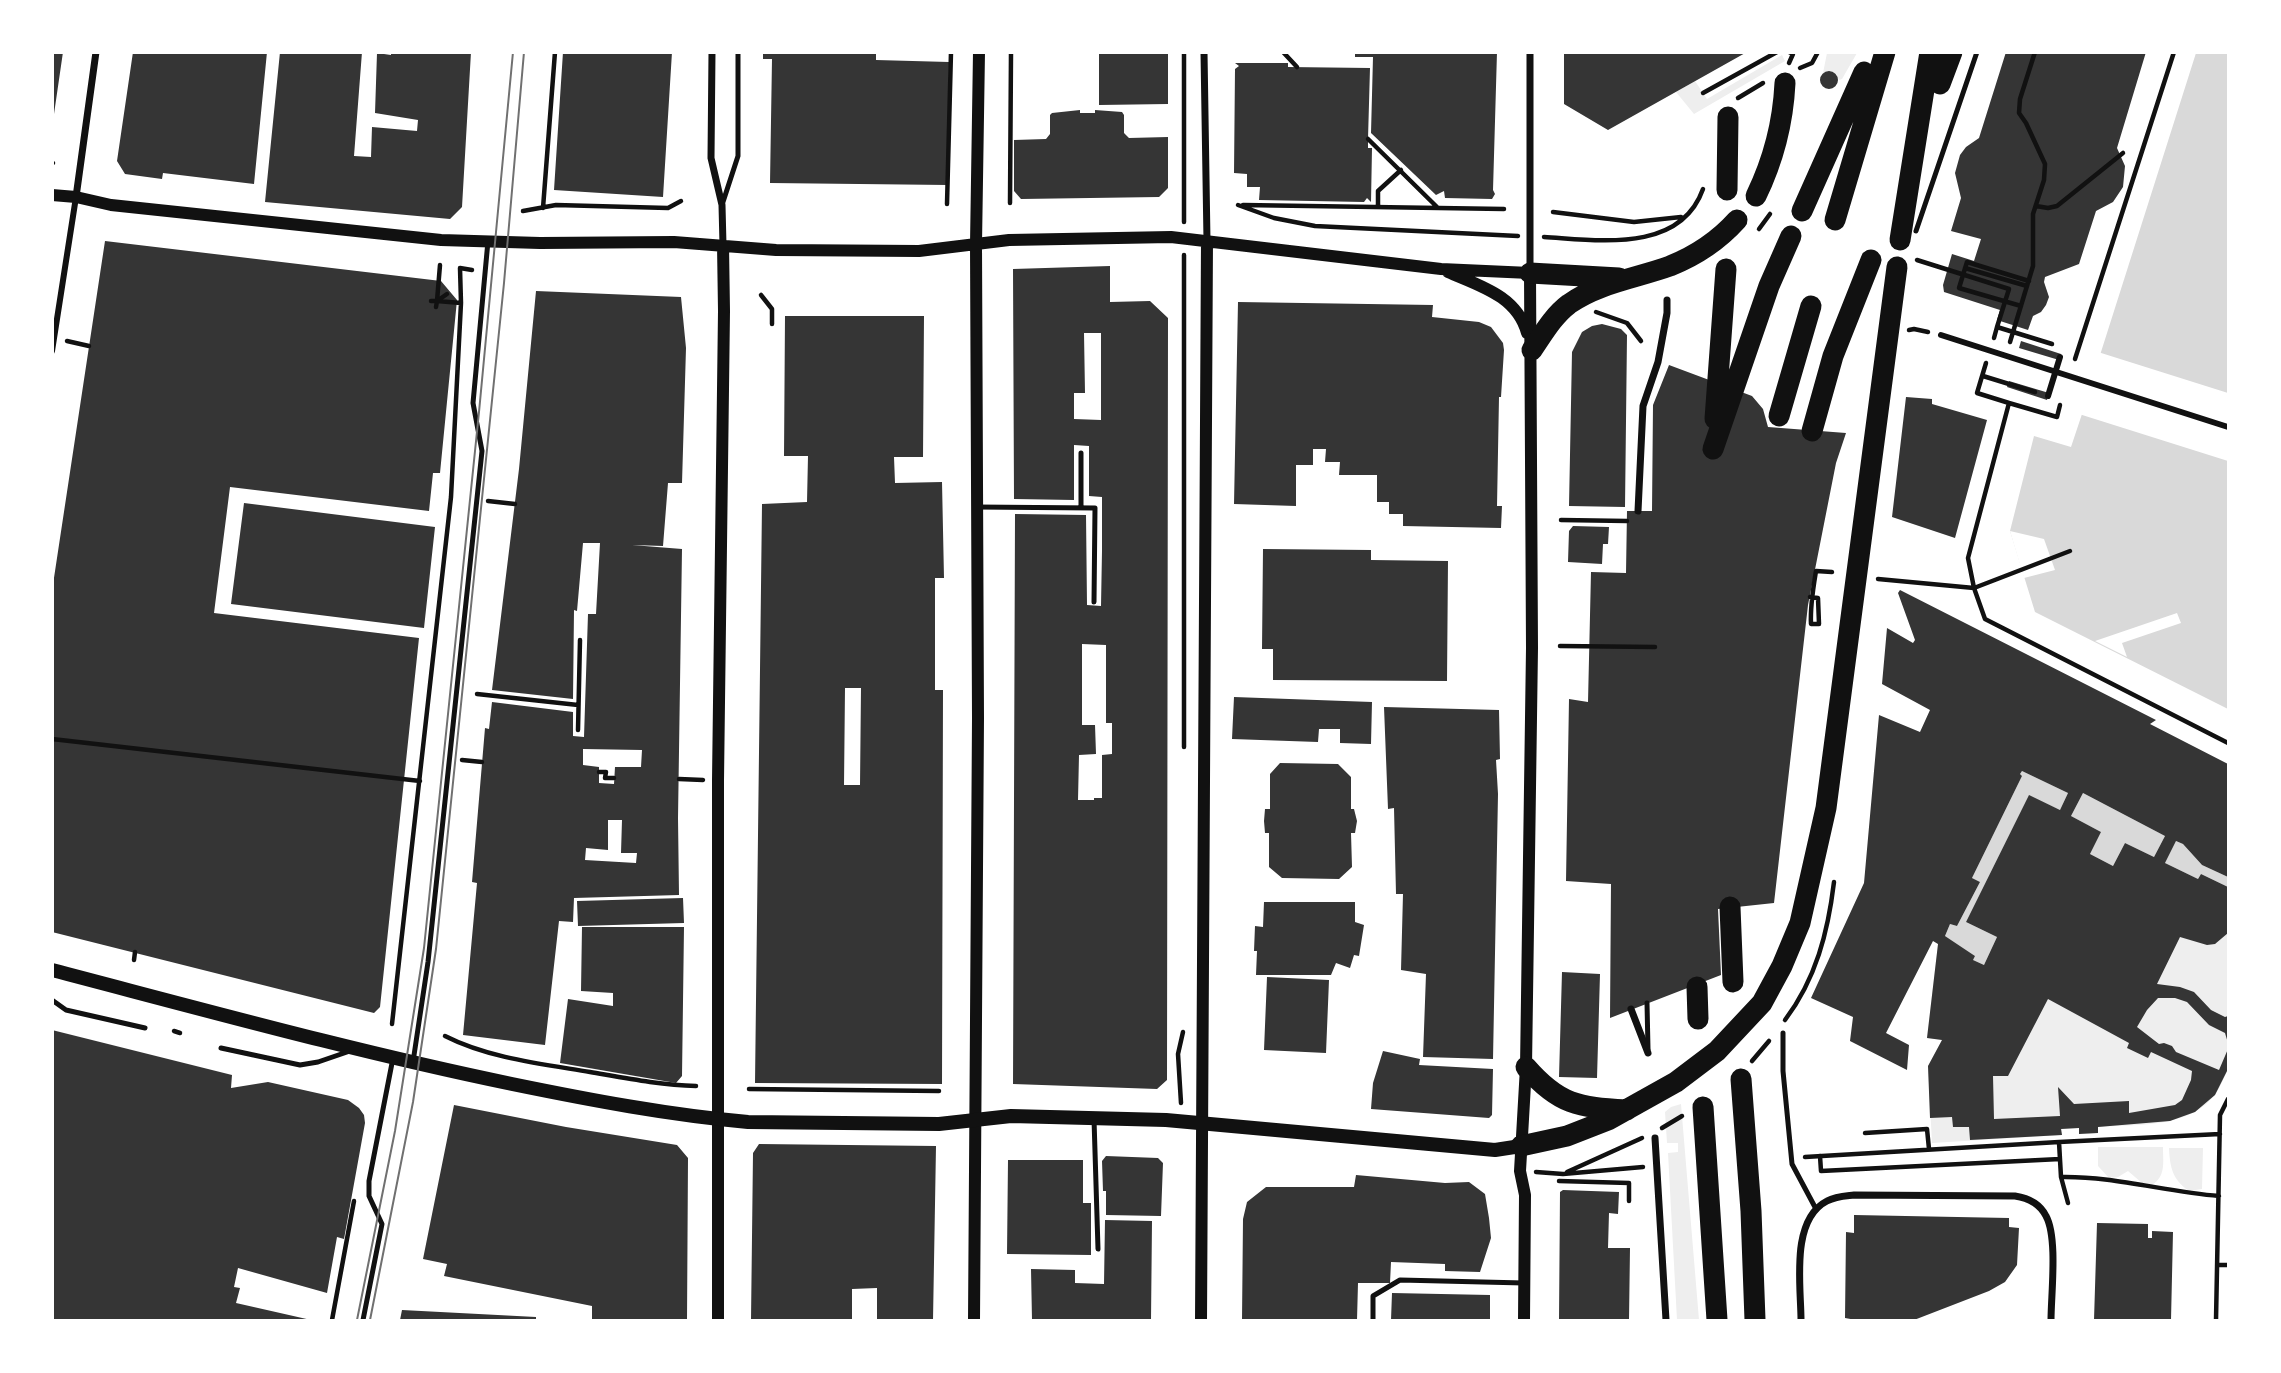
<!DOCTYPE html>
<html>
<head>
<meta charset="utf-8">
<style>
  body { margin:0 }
  #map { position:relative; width:2281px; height:1373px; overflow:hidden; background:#fff; font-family:"PT Serif",serif }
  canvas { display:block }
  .frame { position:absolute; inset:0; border:54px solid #fff; pointer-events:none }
</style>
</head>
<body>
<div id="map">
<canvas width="2281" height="1373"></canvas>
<div class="frame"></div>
</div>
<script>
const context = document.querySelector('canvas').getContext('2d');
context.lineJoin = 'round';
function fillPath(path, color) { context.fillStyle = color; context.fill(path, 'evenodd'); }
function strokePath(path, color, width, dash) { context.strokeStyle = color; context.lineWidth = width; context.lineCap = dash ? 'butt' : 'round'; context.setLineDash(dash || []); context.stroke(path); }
fillPath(new Path2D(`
  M1827,53h30l-15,26 -3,1 -3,-6 -5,-3 -8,2z
  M1782,55l3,6 -91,53 -18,-22 19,-11 12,18z
  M2201,874l27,13v182c-4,8 -7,17 -12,24 -25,36 -80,31 -118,34v6l-19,1v-6l-17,1v6l-130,8 -4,-77 14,-26 -15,-2 11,-94 37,12 -1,4 149,72z
  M1681,1104l18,216h-22l-9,-167 10,-1v-9h-11l-2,-31 6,-5z
  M2098,1147h65c0,16 3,29 -11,38l-10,-2 -14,-12 -10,6 -9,1 -11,-12z
  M2169,1148h34l-1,41 -13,2c-17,-12 -19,-24 -20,-43z`), '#eee');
fillPath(new Path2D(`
  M2196,53h32v656l-193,-97 -25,-81 24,-95 37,11 17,-51 14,4 7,-21 -15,-5z
  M2022,771l46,22 -8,17 -31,-14 -63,126 31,15 -13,28 -11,-5 2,-4 -30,-20 5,-12 7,2 23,-44 -8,-4 50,-102 -2,-2z
  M2083,793l82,43 -11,21 -29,-14 -12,23 -23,-12 11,-22 -30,-16z
  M2176,841l7,3 19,21 26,12v10l-27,-13 -3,5 -33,-16z`), '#d9d9d9');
fillPath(new Path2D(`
  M2098,352l130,41v68l-149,-47 6,-21 15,3 5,-15 -14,-6z
  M2010,531l34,8 11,31 -31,8z
  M2177,613l4,10 -59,20 5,14 -32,-16z`), '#fff');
fillPath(new Path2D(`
  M52,52h11l-9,62h-2z
  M133,52h134l-13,132 -91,-11 -1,6 -37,-5 -8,-13z
  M280,52h82l-8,104 17,1 1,-30 45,4 1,-11 -43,-7 2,-60 14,2v-3h80l-9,155 -12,12 -185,-17z
  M563,52h109l-9,145 -109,-7z
  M763,52h113v8l73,2 -1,123 -178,-2 2,-124h-9z
  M1099,52h69v52l-69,1z
  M1355,52h142l-4,138 2,4 -3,5 -47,-1 -1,-7 -8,4 -65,-62 2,-76h-18z
  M1564,52h183l-139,78 -44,-26z
  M2006,52h140l-29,96 8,18 -2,21 -10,15 -17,9 -17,53 -34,13 -1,5 5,15 -3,8 -5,7 -8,4 -5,14 -31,-10 3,-10 -56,-18 -1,-7 9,-31 22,7 7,-22 -30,-8 10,-33 -6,-25 5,-18 6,-8 13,-9z
  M1235,63h53v4l82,1 -2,71v9h4l-1,54 -4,-4 -3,4 -105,-2 1,-13h-13v-13l-13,-1 1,-104 4,-3z
  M1820 80a9 9 0 1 1 18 0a9 9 0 1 1-18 0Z
  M1080,110v3h15v-3l27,2 2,3v18l5,5 39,-1v51l-9,9 -138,2 -7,-8v-51l32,-1 4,-5v-19l2,-2z
  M105,241l336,40 16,19 -17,173h-7l-4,38 -199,-24 -16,126 205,25 -39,369 -6,6 -322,-81v-341z
  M1110,266v36l40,-1 18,17 -1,762 -10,9 -144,-5 2,-570 71,1 1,90 14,1 1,-55v-54l-13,-1v-50l-15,-1v55l-60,-1 -1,-230zM1084,333h17v87l-27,-1v-26h11zM1082,644l24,1v78h6v31l-10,1v43h-8v2h-16l1,-45 17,-1 -1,-29h-13z
  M536,291l145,6 5,51 -4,135h-14l-5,63 -31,-1 50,4 -4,269 1,77 -105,3 -1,24 -14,-1 -14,124 -82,-10 14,-152 -5,-1 13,-154 4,1 3,-27 81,10v24l11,1 4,-123h8l4,-71h-17l-6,68 -3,-1 -1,89 -81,-9 27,-221zM583,749l59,1 -1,17h-26l-1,17 -15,-1v-16l-16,-2zM608,820h14l-1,33h16l-1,10 -51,-3 1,-12 22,2z
  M1238,302l195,3 -1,12 47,5 12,5 12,16 1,7 -3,47h-2l-2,109h5l-1,22 -98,-2v-12h-14v-12h-12v-27h-38l1,-13h-15l1,-13h-13v16h-17v41l-62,-2z
  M785,316h139l-1,141h-29l1,26 47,-1 2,96h-9v112h8l-1,394 -187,-1 7,-579 45,-2 1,-46h-24zM845,688h16l-1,97h-16z
  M1602,324l19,5 6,6 -2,172 -56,-1 3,-154 10,-20 10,-6z
  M2021,341l40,13 -2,6 -40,-12z
  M1669,365l83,31 11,13 5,18 78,6 -10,30 -28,142 -34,298 -56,6 3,66 -111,43 1,-134 -45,-3 3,-182 19,3 3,-130 35,1 1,-62h25l1,-106z
  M2009,381l40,12 -2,7 -40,-13z
  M1906,397l26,2v5l55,16 -32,118 -63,-21z
  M244,503l191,24 -11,101 -193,-24z
  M1573,526l36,1 -1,17h-5l-1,20 -34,-2 1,-31z
  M1263,549l108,1v10l77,1 -1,120 -174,-1v-31h-11z
  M1900,590l256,130 -6,4 78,40v113l-26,-12 -19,-21 -7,-3 -11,22 33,16 3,-5 27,13v46l-13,11 -8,1 -27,-8 -23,47 23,3 14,5 17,18 14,7 3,-1v27l-3,-10 -16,-8 -22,-23 -12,-4h-17l-11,12 -10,17 22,17 5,-1 8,3 4,6 43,18 9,-21v20l-13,26 -20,17 -25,9 -72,6v6l-19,1v-6l-18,1 1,6 -92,5 -1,-13h-16l-1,-10 -22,1 -2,-52 14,-26 -15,-2 11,-94 -5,-3 -47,92 23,12 -2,25 -57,-29 3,-24 -42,-19 53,-115 15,-168 41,17 10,-22 -48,-26 5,-56 26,15 2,-3 -17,-47zM2022,771l46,22 -8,17 -31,-15 -63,127 31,15 -13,28 -11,-5 2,-4 -30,-20 5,-12 7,2 23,-44 -8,-4 50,-102 -2,-2zM2083,793l82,43 -11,21 -29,-14 -12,23 -23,-12 11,-22 -30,-16zM2048,999l81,44 -2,5 21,10 3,-6 41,19 -1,9 -9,20 -7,5 -46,8v-12l-55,3 -16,-17 2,29 -66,3 -1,-43h15z
  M1234,697l138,5 -1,42 -31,-1v-14h-21l-1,13 -86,-3z
  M1384,707l115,3 1,49 -4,1 2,34 -5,265 -70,-2 3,-83 -25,-4 2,-76h-7l-2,-86 -6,1z
  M1280,763l58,1 13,13v32h3l3,12 -2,12h-4l1,34 -13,12 -57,-1 -13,-11v-34h-4l-1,-12 1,-12h5v-35z
  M683,898l1,25 -106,3 -1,-25z
  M1264,902h91v20l9,3 -5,31 -5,-1 -4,13 -14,-5 -5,12h-75l1,-24h-3l1,-25 8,1z
  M582,927h102l-2,149 -6,7 -116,-20 8,-64 45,7v-13l-32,-2z
  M1562,972l38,2 -3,104 -38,-1z
  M1267,977l62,3 -3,73 -62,-3z
  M52,1030l180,45 -1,13 37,-6 80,18 11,8 5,7 1,8 -21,116 -7,-2 -10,56 -89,-25 -4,19 6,1 -4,15 75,17h-259z
  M1383,1051l37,8 -1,6 74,4 -1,46 -3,3 -118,-9 2,-26z
  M454,1105l112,22 111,18 11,13 -1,162h-95v-14l-148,-30 3,-12 -24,-5z
  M759,1144l177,2 -3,174h-56v-32l-25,1v31h-101l2,-167z
  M1106,1156l52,2 5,5 -2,53 -55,-1v-24h-3l-1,-30z
  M1008,1160h75v43h8v52l-84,-1z
  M1356,1175l89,8 24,-1 16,12 4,24 2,20 -11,34 -35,-1v-7l-54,-2 -1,21h-32l-1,37h-115l1,-101 4,-17 19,-15h88z
  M1563,1190l56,2 -1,22 -9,-1 -1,35h22l-1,72h-70l1,-128z
  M1854,1215l155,3v9l10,1 -2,37 -12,17 -16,9 -75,29h-58l-11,-2 1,-86 8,1z
  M1105,1220l47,1 -1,99h-119l-1,-51 44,1v13l29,1z
  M2097,1223l51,1v14h4v-7l21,1 -2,88h-77z
  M1392,1293l98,2v25h-99z
  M402,1310l134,7v3h-136z`), '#353535');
strokePath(new Path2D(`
  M1283,52l14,15
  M1789,52l4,2 -4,9
  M1800,68l12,-5 6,-11
  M1703,93l74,-41
  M1738,98l25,-15
  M1368,139l69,68
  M52,164l1,-1
  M1010,203l1,-151
  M947,204l4,-152
  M1238,205l36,13 41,8 203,10
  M1243,205l261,4
  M2036,206l12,2 9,-2 66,-53
  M1378,207v-16l23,-21
  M543,208l12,-156
  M523,211l33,-6 112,3 13,-7
  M1553,212l81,10 47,-5
  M1184,222v-170
  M1759,229l11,-15
  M1544,237c53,3 136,17 159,-48
  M1917,260l92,29 -12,38
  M440,265l-3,36 24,2
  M1965,268l62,18
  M761,295l11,14v15
  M431,301h6l-1,6
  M437,301l10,-7
  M2021,306l-62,-18 8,-26 62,19
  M1596,312l31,11 14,18
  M1909,330l5,-1 14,3
  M1994,338l3,-11 55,17
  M67,341l22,5
  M2010,342l23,-76v-52l11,-34 1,-16 -19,-41 -7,-10 1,-14 15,-47
  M2075,359l99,-307
  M1986,363l-9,30 32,10
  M1983,376l52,16
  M2060,405l-3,12 -48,-14 -41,155 6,30 11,31 243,124
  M488,501l27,3
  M1561,520l66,1
  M1878,579l96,9 96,-37
  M1810,597l8,1 1,26h-8c-1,-18 2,-35 5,-53l16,1
  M1560,646l95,1
  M477,694l101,11
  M578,730l2,-90
  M52,739l368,42
  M1184,747v-492
  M462,760l20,2
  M599,772h7l-1,6h9
  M679,779l24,1
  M134,960l1,-8
  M1785,1020c31,-41 43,-88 49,-138
  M392,1024l59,-527 10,-194 -1,-35 12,2
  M174,1031l6,2
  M445,1036c43,22 97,28 145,36 35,6 70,13 106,14
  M1752,1061l17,-20
  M749,1089l190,2
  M1181,1103l-3,-49 5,-22
  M1662,1128l20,-12
  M1865,1133l62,-4 2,20
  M1820,1156l1,15 239,-12
  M1805,1157l254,-15
  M1536,1172l27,2 80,-7
  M1567,1172l75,-34
  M2061,1177c53,-1 105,15 158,19
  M1559,1181l70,2v18
  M2068,1203l-7,-26 -2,-35 161,-8
  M2217,1265h11
  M332,1320l22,-119
  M2216,1320l4,-205 8,-16`), '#111', 4.5);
strokePath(new Path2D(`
  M722,205l16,-49v-104
  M1916,231l61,-179
  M976,507l119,1 -1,94
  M1081,508v-55
  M52,1000l14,10 79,18
  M1647,1003l1,46
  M1783,1033v38l9,93 24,45
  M221,1048l79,17 18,-3 32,-11
  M413,1062l15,-100 54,-511 -9,-48 15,-162
  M1094,1119l4,130
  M363,1320l19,-96 -13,-28v-15l24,-123
  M1373,1320v-24l27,-16 124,3`), '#111', 5);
strokePath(new Path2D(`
  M1941,335l287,92
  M52,351l24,-154
  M2048,396l12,-39`), '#111', 6);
strokePath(new Path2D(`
  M712,52l-1,106 11,47 1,40
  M1204,52l3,189
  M76,197l20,-145
  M1530,272v-220
  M1638,511l5,-105 15,-44 9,-49v-13
  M1631,1009l17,44
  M1655,1138l11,182
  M1801,1320c0,-34 -11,-100 26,-119 9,-5 18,-5 27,-6l161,1c13,2 25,8 31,20 12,22 5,79 5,104`), '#111', 7);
strokePath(new Path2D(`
  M52,195l24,2 35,8 330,35 99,3 134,-1 102,8 143,1 90,-11 162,-3 270,32 89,4 2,375 -6,419 -6,104 5,24 -1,125
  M1448,272c32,14 69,24 79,61
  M718,1320v-540l6,-469 -1,-66
  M974,1320l4,-602 -2,-474 3,-192
  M1201,1320l6,-1079`), '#111', 12);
strokePath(new Path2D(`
  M52,970c153,40 305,82 460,114 78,16 157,31 236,38l191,2 72,-8 155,4 329,30 26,-4`), '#111', 14);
strokePath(new Path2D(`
  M1940,84l12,-32
  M1727,190l1,-73
  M1756,196c18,-37 27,-72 29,-113
  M1802,211l62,-139
  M1835,220l50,-168
  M1900,240l30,-188
  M1530,273l89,5
  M1532,350c11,-16 21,-34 37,-46 30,-21 68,-26 101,-38 25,-10 49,-26 67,-46
  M1779,416l32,-110
  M1715,419l11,-150
  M1812,431l21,-75 38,-96
  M1713,449l56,-163 22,-50
  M1730,907l3,75
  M1697,987l1,32
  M1526,1067c33,38 52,40 101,43
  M1741,1079l10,132 4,109
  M1703,1107l14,213
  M1521,1146l46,-10 41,-16 68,-38 41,-31 45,-48 20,-37 18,-43 26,-115 71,-541`), '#111', 21);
strokePath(new Path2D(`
  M357,1320l38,-189 29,-183 55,-536 34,-360
  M370,1320l43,-218 23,-153 68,-666 20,-231`), '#707070', 2);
</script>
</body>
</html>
